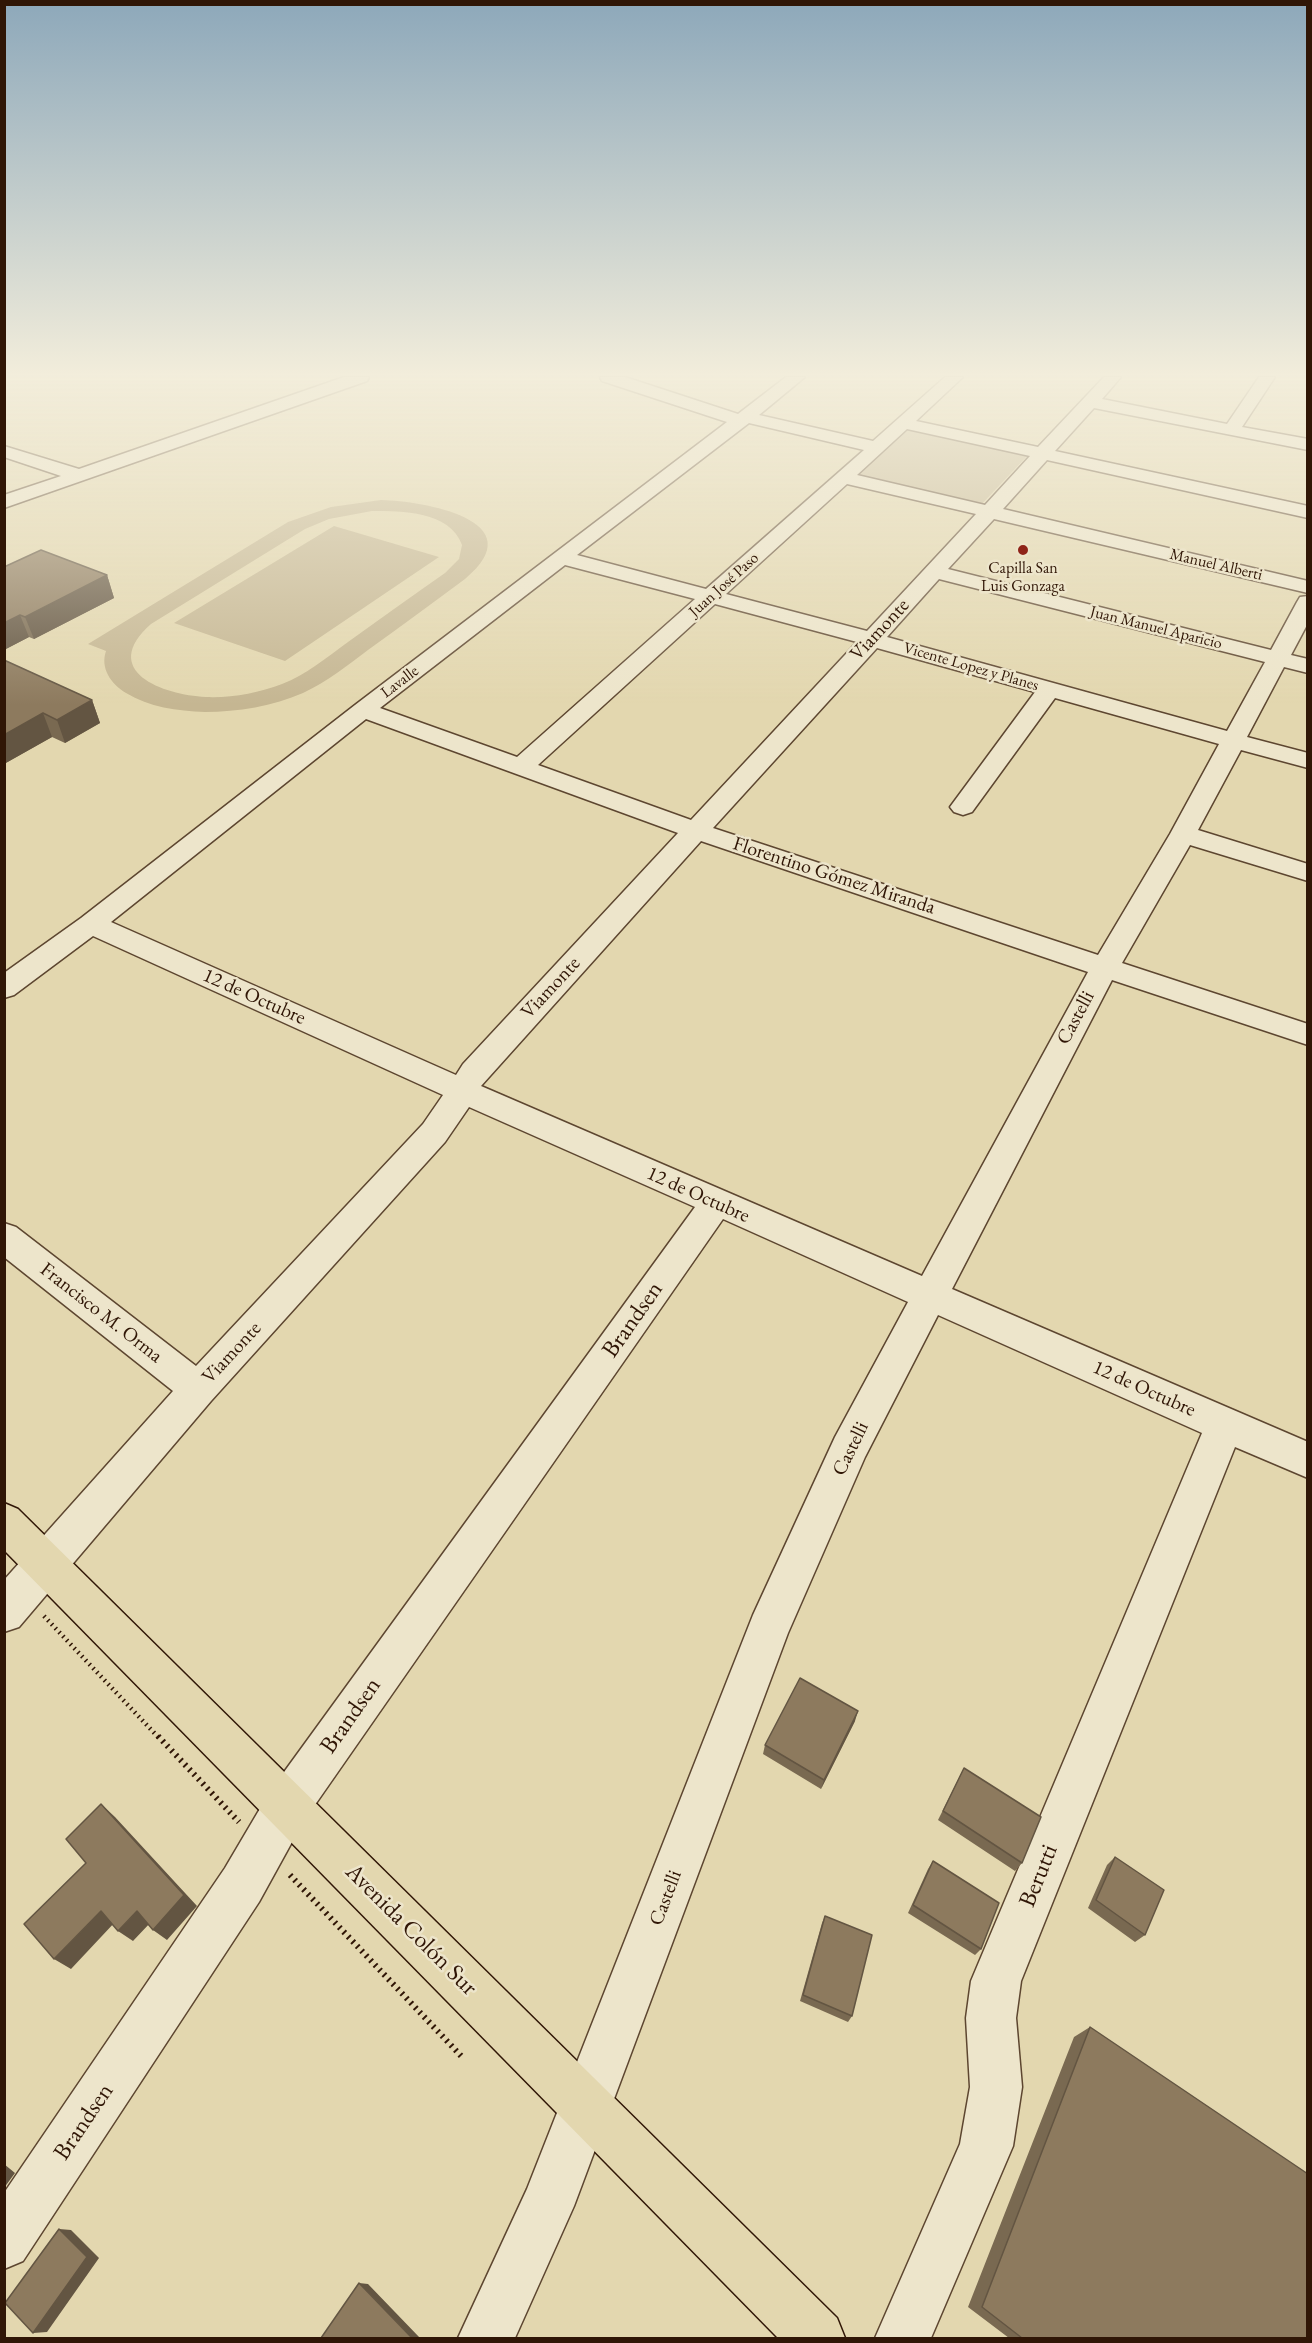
<!DOCTYPE html>
<html>
<head>
<meta charset="utf-8">
<style>
  body { margin:0 }
  #map { position:relative; width:1312px; height:2343px; overflow:hidden; background:#e3d7af; font-family:"EB Garamond",serif }
  canvas { display:block }
  .frame { position:absolute; inset:0; border:6px solid #301606; pointer-events:none }
</style>
</head>
<body>
<div id="map">
<canvas width="1312" height="2343"></canvas>
<div class="frame"></div>
</div>
<script>
const context = document.querySelector('canvas').getContext('2d');
context.lineJoin = 'round';
function fillPath(path, color) { context.fillStyle = color; context.fill(path, 'evenodd'); }
function strokePath(path, color, width, dash) { context.strokeStyle = color; context.lineWidth = width; context.lineCap = dash ? 'butt' : 'round'; context.setLineDash(dash || []); context.stroke(path); }
function write(font, color, halo, rows, align = 'center') {
  context.font = font + ' "EB Garamond",serif'; context.lineWidth = 5; context.setLineDash([]); context.textBaseline = 'middle'; context.strokeStyle = halo; context.fillStyle = color; for (const [text, x, y, turn = 0] of rows) {
    context.save(); context.translate(x, y); context.rotate((+turn || 0) * Math.PI / 180); context.textAlign = isNaN(turn) ? turn : align; if (halo) context.strokeText(text, 0, 0); context.fillText(text, 0, 0); context.restore();
  }
}
fillPath(new Path2D(`
  M907,428l121,27 -48,51 -126,-30z
  M381,500c42,1 155,20 84,79 -32,24 -64,47 -97,71 -20,15 -41,32 -65,43 -30,13 -65,19 -98,19 -28,-1 -56,-5 -79,-19 -15,-9 -26,-25 -20,-42l-18,-7 200,-122 43,-15zM372,511c29,0 78,0 90,34l-3,14 -14,14c-33,23 -65,46 -97,69 -21,15 -42,33 -66,42 -24,9 -50,14 -76,13 -43,-2 -108,-26 -55,-73l154,-95 24,-10z
  M334,526l105,31 -154,104 -111,-38z`), '#c5b692');
const minor = new Path2D(`
  M344,377h25l-2,4 -363,127v-13l57,-19 -57,-19v-11l75,23z
  M600,377h25l113,37 48,-37h19l-46,38 114,26 72,-64h18l-47,44 122,26 66,-70h17l-19,22 125,25 32,-47h16l-33,50 66,12v11l-214,-42 -39,43 253,55v12l-261,-58 -44,49 305,72v12l-314,-74 -46,50 323,81 26,-48 3,-5 8,-1v27l-17,32 17,4v14l-24,-6 -37,70 61,16v15l-67,-18 -43,80 110,34v17l-118,-36 -68,118 186,61v21l-196,-65 -160,309 356,153v36l-73,-31 -214,534 -5,37 6,69 -9,59 -82,192h-56l85,-194 10,-57 -4,-69 5,-37 231,-548 -264,-118 -73,142 -77,176 -214,573 -59,132h-57l69,-149 226,-574 82,-178 73,-135 -185,-83 -420,603 -44,80 -236,359 -19,8v-76l221,-325 46,-78 424,-583 -226,-100 -24,35 -234,259 -192,226 -15,5v-52l169,-189 -169,-134v-34l12,4 180,139 227,-242 20,-29 -350,-159 -79,59 -10,3v-25l77,-55 274,-213 372,-283 -125,-41zM749,423l115,27 -158,139 -129,-34zM907,429l123,27 -45,49 -128,-30zM847,484l129,30 -109,117 -141,-37zM565,565l130,34 -178,158 -137,-49zM939,579l326,83 -38,69 -340,-94zM715,604l142,38 -166,178 -153,-55zM877,648l158,44 -85,115 4,5 9,3 9,-3 83,-114 164,46 -49,90 -72,121 -385,-127zM366,719l312,114 -215,231 -7,11 -345,-153zM701,841l387,131 -166,304 -441,-190z`);
const major = new Path2D(`
  M4,1503l14,6 819,809 8,20h-67l-774,-788z`);
strokePath(minor, '#5d4630', 3);
strokePath(major, '#301606', 3);
strokePath(new Path2D(`
  M44,1616l115,122`), '#301606', 4.5, [1.5, 4]);
strokePath(new Path2D(`
  M158,1736l81,86
  M290,1875l174,184`), '#301606', 6, [2, 4.5]);
fillPath(minor, '#ede5cb');
fillPath(major, '#e3d7af');
fillPath(new Path2D(`
  M4,567l103,8 7,23 -80,41 -5,-2 -25,13z
  M4,660l88,40 8,23 -35,20 -13,-6 -48,27z
  M855,1721l-34,68 -58,-35 2,-9z
  M964,1768l58,95 -7,8 -77,-51z
  M1115,1857l30,78 -10,7 -47,-34 19,-43z
  M933,1861l48,88 -6,6 -67,-42 20,-44z
  M825,1916l27,100 -4,6 -48,-21 22,-78z
  M1090,2027l218,311h-299l-41,-31 106,-270z`), '#796951');
fillPath(new Path2D(`
  M107,575l7,23 -80,41 -9,-22z
  M20,615l9,22 -25,13v-27z
  M92,700l8,23 -35,20 -8,-23z
  M43,713l9,24 -48,27v-29z
  M858,1711l-3,10 -34,68 3,-9z
  M101,1804l14,13 82,89 -30,34 -14,-10z
  M101,1911l15,10 -45,48 -17,-10z
  M137,1911l14,11 -18,19 -15,-10z
  M4,2164l11,9 -11,15z
  M59,2229l12,1 28,28 -52,74 -14,1z
  M359,2283l9,1 52,54h-8z`), '#635542');
const building = new Path2D(`
  M41,550l66,25 -82,42 -5,-2 -16,8v-56z
  M4,660l88,40 -35,20 -14,-7 -39,22z
  M800,1678l58,33 -34,69 -59,-35z
  M964,1768l77,49 -19,46 -79,-52z
  M101,1804l83,91 -31,35 -16,-19 -19,20 -17,-20 -47,48 -30,-35 62,-61 -20,-24z
  M1115,1857l49,33 -19,45 -49,-35z
  M933,1861l66,42 -18,46 -68,-44z
  M825,1916l47,19 -20,81 -49,-21z
  M1090,2027l218,147v164h-286l-40,-31z
  M59,2229l28,28 -54,76 -28,-30z
  M359,2283l53,55h-91z`);
fillPath(building, '#8d7a5e');
strokePath(building, '#635542', 1.5);
const sky = context.createLinearGradient(0, 0, 0, 705);
sky.addColorStop(0, '#8da8ba');
sky.addColorStop(0.53, '#f2eddb');
sky.addColorStop(1, '#f2eddb00');
context.fillStyle = sky;
context.fillRect(0, 0, 1312, 705);
for (const [x, y, r, color] of [
  [1023,550,6,"#8f2418"]
]) { const dot = new Path2D(); dot.arc(x, y, r, 0, 2 * Math.PI); context.fillStyle = color; context.fill(dot); strokePath(dot, '#ede5cb', 2); }
write('16px', '#301606', '#ede5cb', [
  ["Manuel Alberti",1216,565,13],
  ["Juan José Paso",724,585,-42],
  ["Juan Manuel Aparicio",1156,628,14],
  ["Vicente Lopez y Planes",971,667,16],
  ["Lavalle",400,682,-37]
]);
write('16px', '#301606', '#ede5cb', [
  ["Capilla San",1023,569],
  ["Luis Gonzaga",1023,587]
]);
write('20px', '#301606', '#ede5cb', [
  ["Viamonte",880,630,-47],
  ["Florentino Gómez Miranda",834,876,18],
  ["Viamonte",551,988,-47],
  ["12 de Octubre",254,997,24],
  ["Castelli",1076,1018,-62],
  ["12 de Octubre",698,1195,24],
  ["Francisco M. Orma",101,1313,38],
  ["Viamonte",232,1353,-47],
  ["12 de Octubre",1144,1389,24],
  ["Castelli",851,1449,-64],
  ["Castelli",666,1898,-69]
]);
write('24px', '#301606', '#ede5cb', [
  ["Brandsen",633,1320,-55],
  ["Brandsen",351,1716,-55],
  ["Berutti",1039,1876,-68],
  ["Avenida Colón Sur",411,1930,45],
  ["Brandsen",84,2122,-56]
]);
</script>
</body>
</html>
